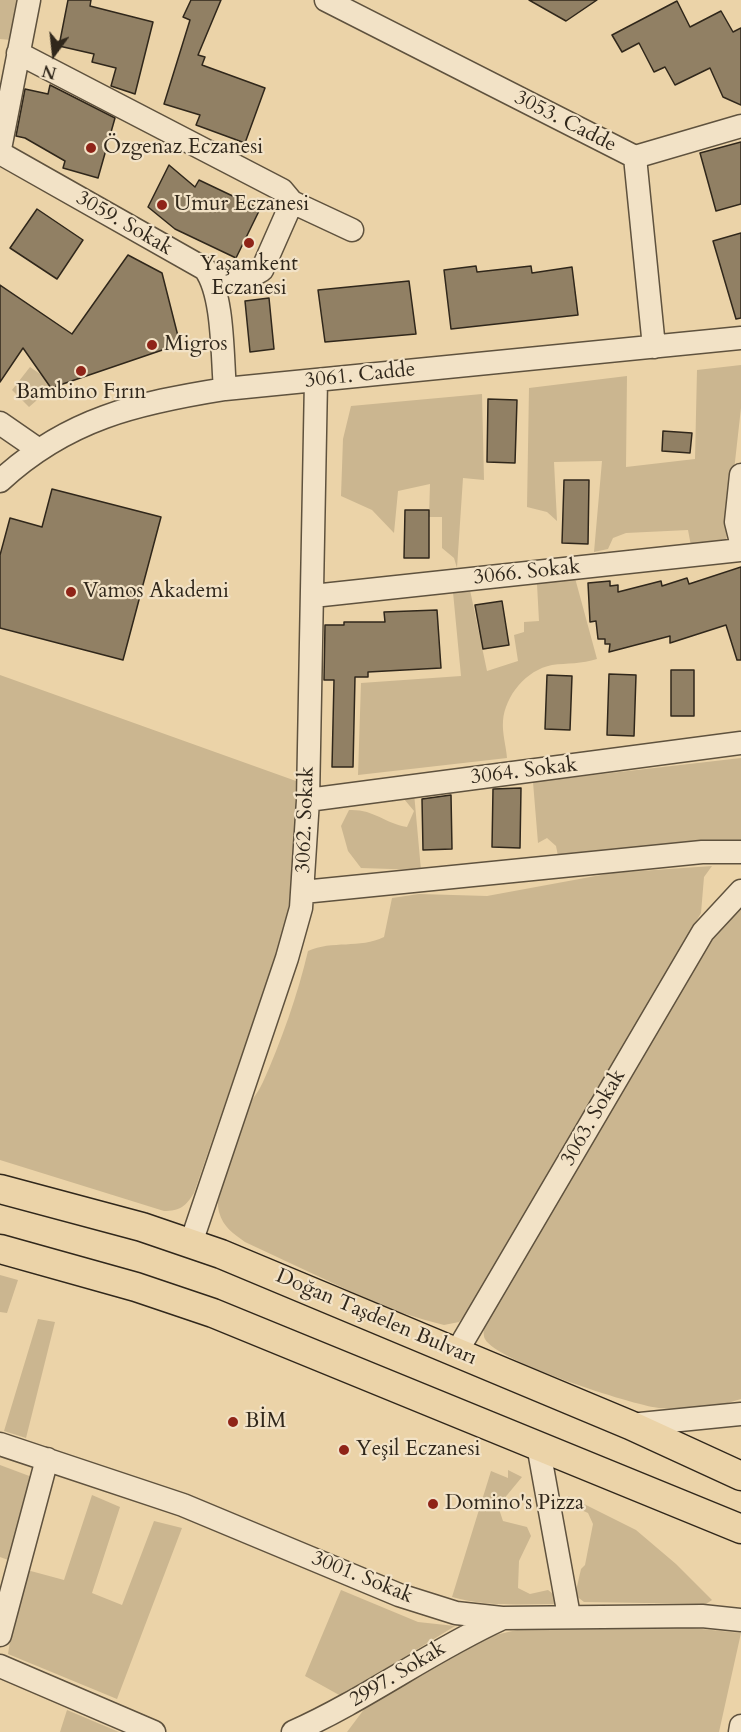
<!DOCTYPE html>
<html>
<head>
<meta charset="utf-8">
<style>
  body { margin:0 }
  #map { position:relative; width:741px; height:1732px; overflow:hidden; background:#ebd3a8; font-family:Cardo,serif }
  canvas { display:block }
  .north { position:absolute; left:24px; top:24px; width:60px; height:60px; -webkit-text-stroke:4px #f2e2c6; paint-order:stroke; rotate:195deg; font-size:16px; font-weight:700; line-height:24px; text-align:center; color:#30271b }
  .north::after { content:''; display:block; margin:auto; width:21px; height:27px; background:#30271b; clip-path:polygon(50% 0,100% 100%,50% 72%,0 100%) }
</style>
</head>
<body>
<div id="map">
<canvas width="741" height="1732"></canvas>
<div class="north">N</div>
</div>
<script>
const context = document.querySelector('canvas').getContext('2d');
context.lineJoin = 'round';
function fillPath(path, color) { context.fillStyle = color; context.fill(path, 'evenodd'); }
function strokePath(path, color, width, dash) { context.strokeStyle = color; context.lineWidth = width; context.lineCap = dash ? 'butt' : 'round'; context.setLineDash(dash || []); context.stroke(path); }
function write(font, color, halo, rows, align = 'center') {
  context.font = font + ' Cardo,serif'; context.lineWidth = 4.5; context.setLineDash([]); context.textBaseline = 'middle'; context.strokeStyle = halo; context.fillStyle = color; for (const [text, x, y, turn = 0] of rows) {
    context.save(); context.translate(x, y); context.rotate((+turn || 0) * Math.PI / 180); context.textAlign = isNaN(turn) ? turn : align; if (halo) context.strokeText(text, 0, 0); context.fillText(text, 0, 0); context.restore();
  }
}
fillPath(new Path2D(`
  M0,0h18l-7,40 -11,-1z
  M741,365v43l-15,134 -35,4 -3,-16 -62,3 -13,5 -5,11 -14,3 8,-91 -48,1 3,59 -10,-9 -20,-5 2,-119 98,-12 -1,91 69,-8 2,-89z
  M30,367l13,9 8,12 -22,19 -17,-17z
  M482,394l2,86 -21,-2 -6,90 -3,-10 -12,-10v-31h-13l1,-33 -32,7 -4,42 -22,-23 -31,-14 2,-57 8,-33z
  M575,578l22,81c-15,5 -30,4 -45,6 -26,5 -47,31 -49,56 -1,12 3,25 4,37l-149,17 3,-92 100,-7 -8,-84 17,-2 17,81 31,-10 -4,-26 10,-3v-10l15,-1 -2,-37z
  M0,675l296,106 -3,109 -12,51 -87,252c-8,13 -14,18 -30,18l-164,-51z
  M741,758v82l-183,16 -2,-10 -9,-8 -9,5 -5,-61z
  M414,793l7,77 -60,-2 -13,-17 -7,-25 8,-16c25,-1 35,13 58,17l7,-16 -10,-12z
  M712,866l-8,11 -3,36 -231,397 -11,12 -15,3 -19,-5 -39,-12 -141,-66c-11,-8 -22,-15 -26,-30 -6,-26 16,-83 29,-106 5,-8 11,-15 15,-24 18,-40 35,-88 45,-131 24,-11 52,-2 76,-14l8,-39 27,-4 68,2 125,-23z
  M741,905v494c-27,9 -53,12 -82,9 -27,-3 -163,-47 -174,-69 -2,-3 -1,-10 -2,-13l234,-401z
  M0,1275l18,5 -11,33 -7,-1z
  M38,1319l17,3 -29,116 -22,-7z
  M0,1465l32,12 -21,84 -11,-4z
  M508,1470l14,7 -24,29 5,15 24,6 4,9 -12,25 -1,27 12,6 18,-4 8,6v8c-35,0 -70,3 -104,-7l39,-126 17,7z
  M92,1495l28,12 -28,86 30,12 32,-84 28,7 -65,171 -109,-45 5,-32 14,-52 37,10z
  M568,1496l68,34 40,34 36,36 -6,4 -122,-2 -9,-7 6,-26 4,-4 8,-41 -5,-11 -20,-9z
  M341,1590l77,32 37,4 -114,70 -36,-20z
  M672,1626l69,7 -22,99h-372l18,-24 100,-57 17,-13 48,-11z
  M67,1710l52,22h-59z`), '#cbb690');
const building = new Path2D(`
  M68,0h23l-1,6 63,16 -18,72 -24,-8 5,-18 -24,-6 2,-8 -35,-8z
  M191,0h30l-23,55 7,2 -3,8 63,23 -20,55 -49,-18 4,-10 -36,-11 26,-84 -7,-3z
  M529,0h68l-31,21z
  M677,1l13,26 31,-16 12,21 8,-4v77l-18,-8 -13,-29 -35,17 -10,-18 -11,5 -15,-29 -17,9 -10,-17z
  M50,85l65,33 -17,60 -35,-10 2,-7 -40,-23 -9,-2 9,-47 23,5z
  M741,142v62l-25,7 -16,-58z
  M169,165l26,22 4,-7 61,29 -24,49 -61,-29 -27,-22z
  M37,209l46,31 -26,39 -47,-31z
  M741,233v85l-5,1 -23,-78z
  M128,255l34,18 18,71 -129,44 -28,-40 -23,34v-97l72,49z
  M476,266l1,6 54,-6 1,7 40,-6 6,48 -127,14 -7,-59z
  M409,281l7,53 -91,8 -7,-52z
  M269,298l5,51 -24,3 -5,-51z
  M488,399l29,1 -2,63 -28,-1z
  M663,431l29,2 -2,20 -28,-2z
  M564,480h25l-1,64 -26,-1z
  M52,489l109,28 -38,143 -123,-32v-73l10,-37 32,9z
  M405,510h24v48h-25z
  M741,567v93h-4l-11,-35 -56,18v-7l-61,16 1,-8h-5v-5h-7l-2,-18 -6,1 -2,-39 22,-2v5l8,-1v7l43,-11 1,5 25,-8 2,6z
  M502,601l7,44 -26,4 -8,-44z
  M437,610l4,58 -73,4v5h-13l-2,90h-21l2,-87h-10l1,-55h19v-3h41l-1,-10z
  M671,670h23v46h-23z
  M609,674l27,1 -2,61 -27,-1z
  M547,675l25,1 -2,54 -25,-1z
  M521,788l-1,60 -28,-1 1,-58z
  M451,795l1,54 -29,1 -1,-51z`);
fillPath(building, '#918064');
strokePath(building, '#30271b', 1.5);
const minor = new Path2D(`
  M326,0l309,157 19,190
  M18,53l264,137 10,12 60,28
  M0,149l29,-149
  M0,153l205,116c19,26 17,88 20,120
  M635,157l106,-31
  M212,281l38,-4 12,-7 30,-68
  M0,423l39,27
  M741,475l-5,47 5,20
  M0,481c67,-62 137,-78 225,-92l516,-51
  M313,596l428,-46
  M308,800l433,-57
  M303,892l399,-40h39
  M191,1243l96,-285 14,-50 7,-108 8,-420
  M456,1353l247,-421 38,-41
  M630,1425l111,-11
  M0,1444l183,61 216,90 57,18 46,5 200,-2 39,4
  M538,1445l31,171
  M0,1635l47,-176
  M0,1666l154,66
  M293,1732c72,-32 136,-80 208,-113
  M740,1732l1,-6`);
const major = new Path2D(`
  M0,1189l142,38 79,27 409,171 111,51
  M0,1249l136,38 77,26 528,216`);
strokePath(minor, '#5f523e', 25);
strokePath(major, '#30271b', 31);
strokePath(minor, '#f2e2c6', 22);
strokePath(major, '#ebd3a8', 28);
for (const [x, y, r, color] of [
  [91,148,6,"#8f2418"],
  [162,205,6,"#8f2418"],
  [249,243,6,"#8f2418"],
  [152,345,6,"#8f2418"],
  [81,371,6,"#8f2418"],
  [71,592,6,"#8f2418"],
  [233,1422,6,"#8f2418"],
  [344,1450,6,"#8f2418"],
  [433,1504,6,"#8f2418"]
]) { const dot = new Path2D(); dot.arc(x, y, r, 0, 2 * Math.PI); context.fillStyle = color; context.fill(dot); strokePath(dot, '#f2e2c6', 2); }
write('21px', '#30271b', '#f2e2c6', [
  ["3053. Cadde",565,122,27],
  ["3059. Sokak",124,224,30],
  ["3061. Cadde",360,376,-6],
  ["3066. Sokak",527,573,-6],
  ["3064. Sokak",524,772,-7],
  ["3062. Sokak",306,820,-88],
  ["3063. Sokak",594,1118,-60],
  ["Doğan Taşdelen Bulvarı",376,1318,23],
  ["3001. Sokak",362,1578,22],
  ["2997. Sokak",398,1675,-31]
]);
write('21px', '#30271b', '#f2e2c6', [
  ["Özgenaz Eczanesi",103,148],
  ["Umur Eczanesi",174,205],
  ["Yaşamkent",249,265,"center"],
  ["Eczanesi",249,289,"center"],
  ["Migros",164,345],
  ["Bambino Fırın",81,393,"center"],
  ["Vamos Akademi",83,592],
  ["BİM",245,1422],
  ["Yeşil Eczanesi",356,1450],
  ["Domino's Pizza",445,1504]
], 'left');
</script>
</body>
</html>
